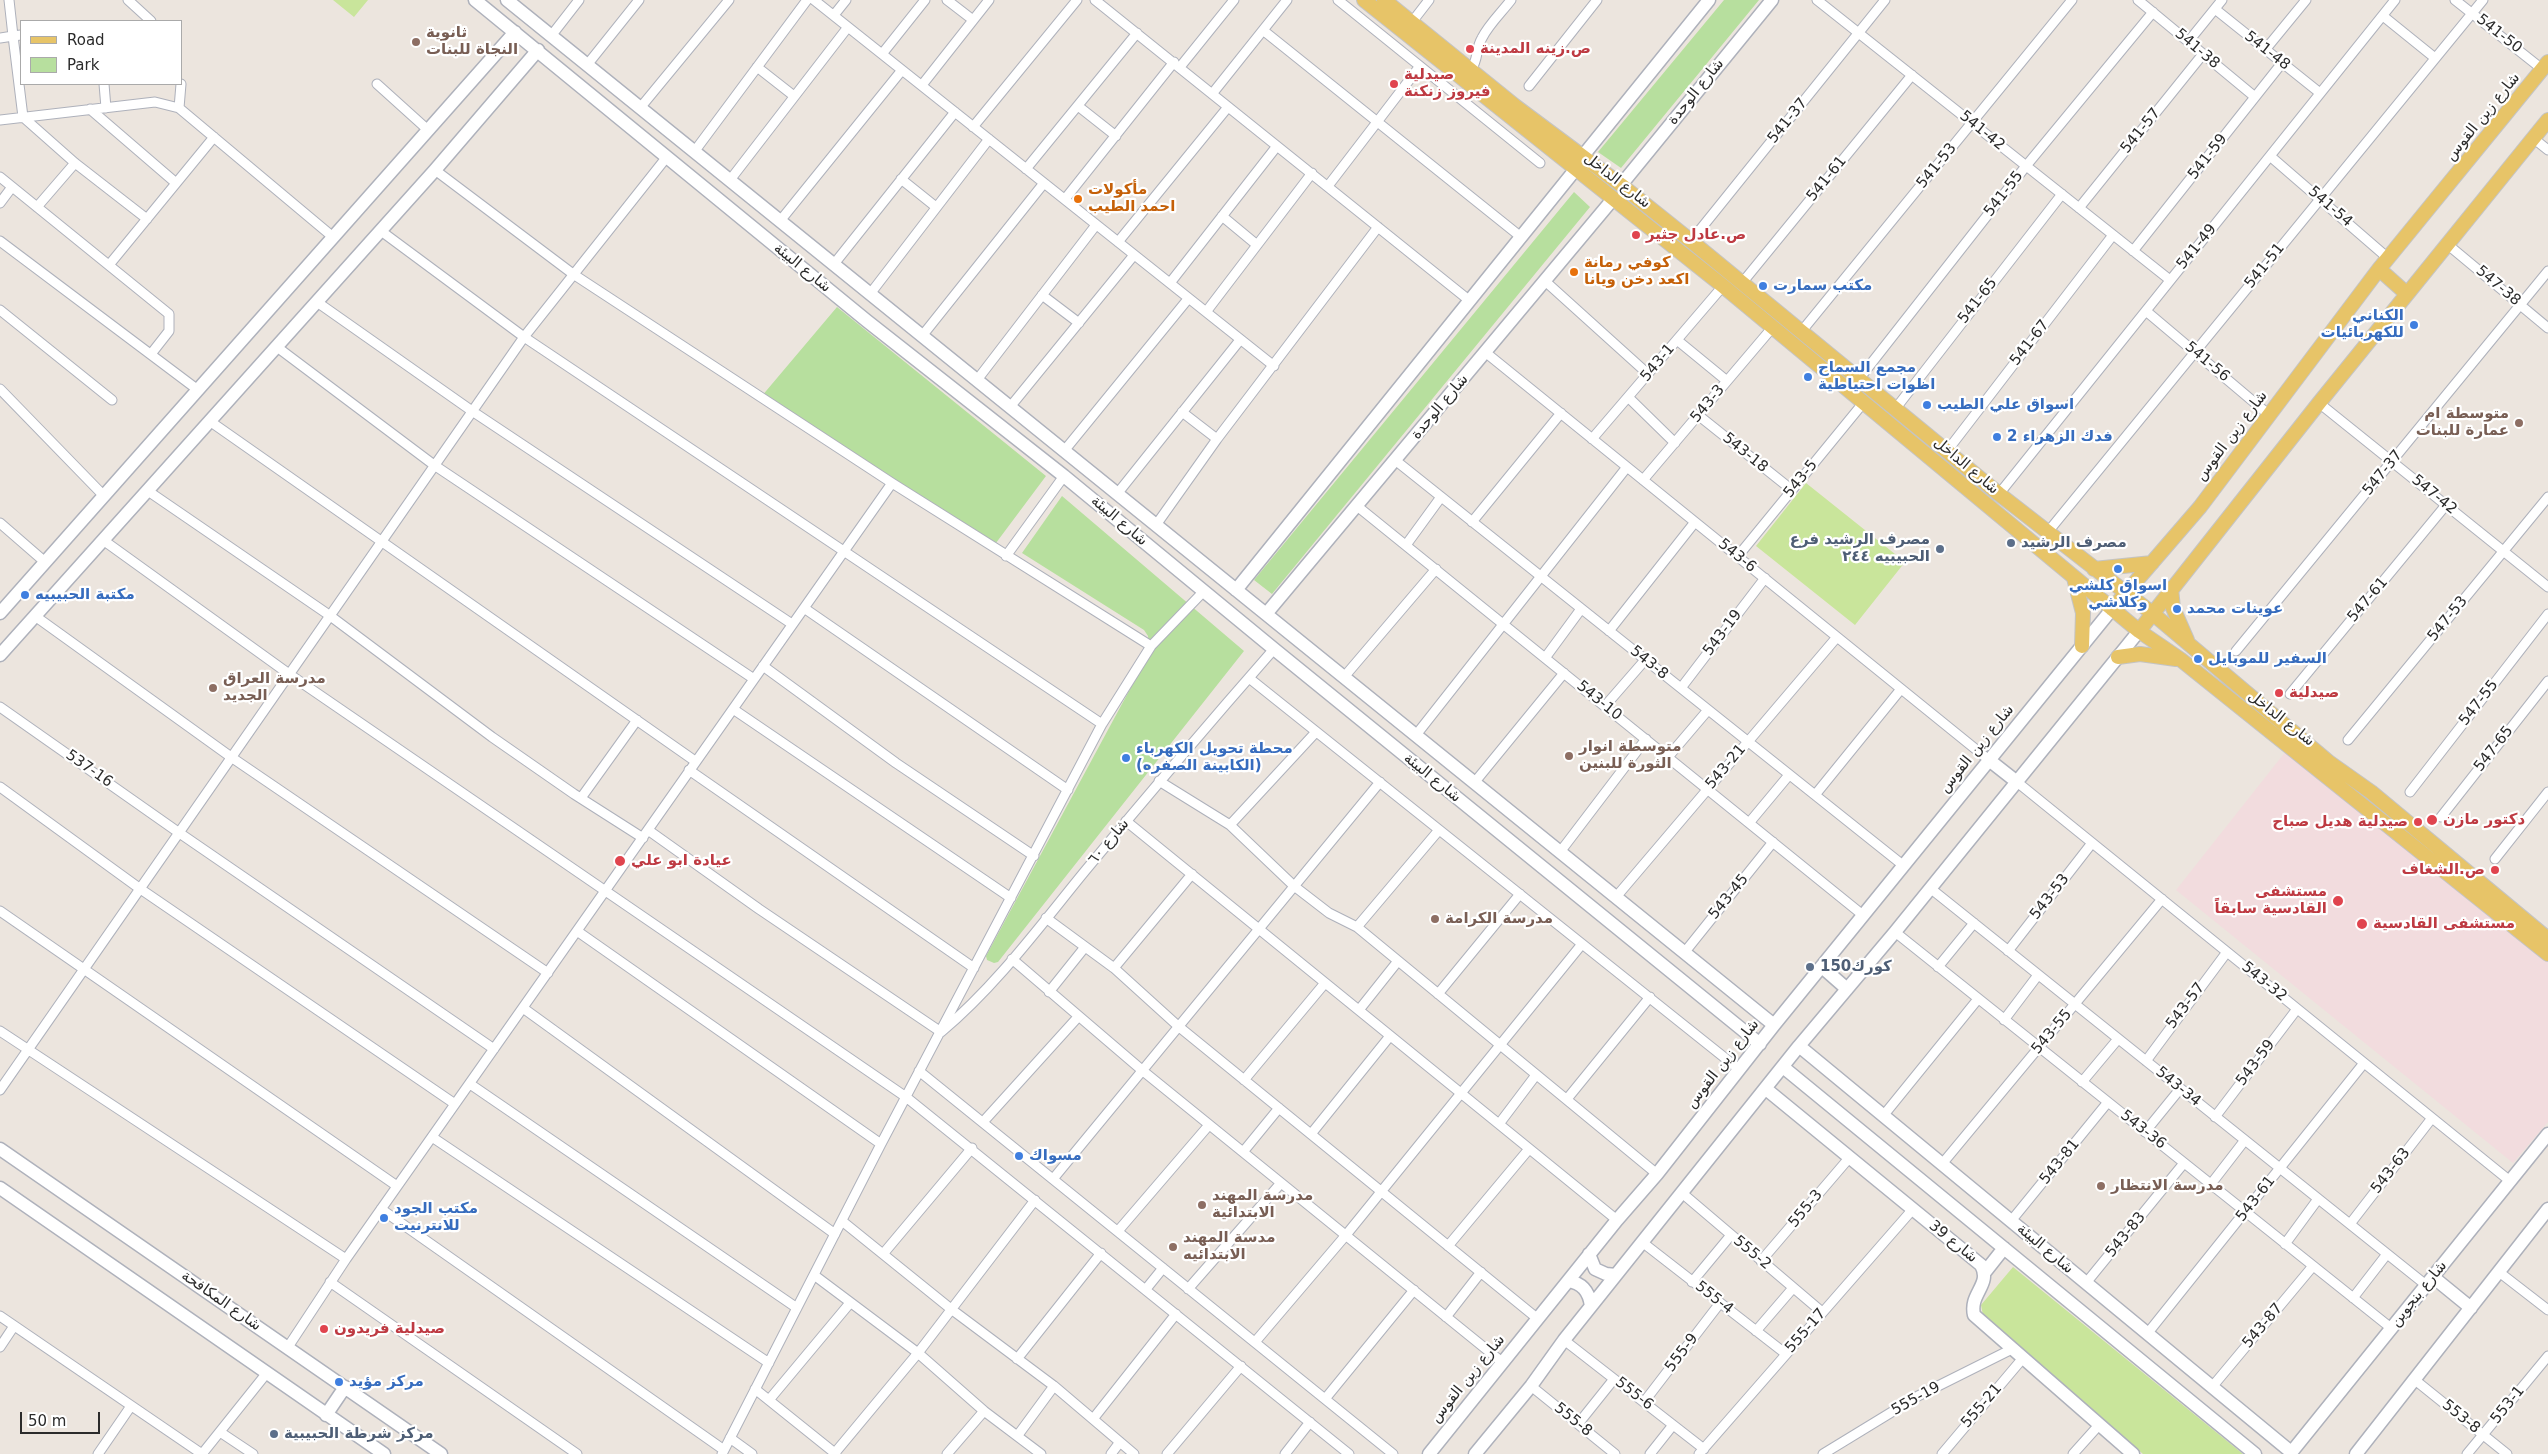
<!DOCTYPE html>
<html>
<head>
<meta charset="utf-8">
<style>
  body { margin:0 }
  #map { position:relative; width:2548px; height:1454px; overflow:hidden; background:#ece5de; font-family:"DejaVu Sans",sans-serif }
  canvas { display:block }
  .legend { position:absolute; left:20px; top:20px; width:162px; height:65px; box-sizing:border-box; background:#fff; border:1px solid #aaa; margin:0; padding:6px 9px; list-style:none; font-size:15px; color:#2b2b2b }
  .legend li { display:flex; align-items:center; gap:10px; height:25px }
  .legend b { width:25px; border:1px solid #aaa }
  .scale { position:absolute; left:20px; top:1412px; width:80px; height:22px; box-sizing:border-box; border:2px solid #2b2b2b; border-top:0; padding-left:6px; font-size:15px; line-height:18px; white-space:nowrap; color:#2b2b2b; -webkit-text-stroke:4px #fff; paint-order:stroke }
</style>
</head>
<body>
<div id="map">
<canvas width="2548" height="1454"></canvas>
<ul class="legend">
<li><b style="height:6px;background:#e7c468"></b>Road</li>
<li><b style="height:14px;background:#b7df9e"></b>Park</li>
</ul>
<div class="scale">50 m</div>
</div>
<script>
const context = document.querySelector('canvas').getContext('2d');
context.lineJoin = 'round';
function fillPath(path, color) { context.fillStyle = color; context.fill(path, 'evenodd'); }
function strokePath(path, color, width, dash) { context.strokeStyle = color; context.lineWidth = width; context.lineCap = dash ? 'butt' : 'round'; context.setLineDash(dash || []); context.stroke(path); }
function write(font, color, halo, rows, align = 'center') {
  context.font = font + ' "DejaVu Sans",Vazirmatn,sans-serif'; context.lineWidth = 4.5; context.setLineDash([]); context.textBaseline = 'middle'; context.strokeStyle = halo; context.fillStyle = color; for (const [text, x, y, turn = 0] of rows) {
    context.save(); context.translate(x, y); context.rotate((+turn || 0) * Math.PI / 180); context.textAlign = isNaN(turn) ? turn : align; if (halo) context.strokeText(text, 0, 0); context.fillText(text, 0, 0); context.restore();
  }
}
fillPath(new Path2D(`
  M2286,751l262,206v165l-35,41 -337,-273z`), '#f2dcde');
fillPath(new Path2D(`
  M1724,0h35l-138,168 -23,-16z
  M1574,192l16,15 -318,387 -18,-14z
  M837,307l209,169 -53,71 -232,-150z
  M1062,496l182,155 -246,311 -4,1 -7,-3 -1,-4 164,-304 -2,-16 -4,-6 -122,-77z`), '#b7df9e');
fillPath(new Path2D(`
  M333,0h35l-14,17z
  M1806,483l99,79 -50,63 -99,-79z
  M2013,1267l230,187h-100l-160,-139 -2,-10z`), '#c9e59b');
const street = new Path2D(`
  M9,0l4,36 8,-1
  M128,0l23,21
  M814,0l460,366
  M947,0l26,20
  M1095,0l375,301
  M1338,0l202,163
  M1817,0l353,280
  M2138,0l117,97
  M2455,0l87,69
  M2215,9l105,84
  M834,15l12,-15
  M2383,16l52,42
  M1412,22l17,-22
  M1264,31l257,206
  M551,36l28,-36
  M0,38l13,-2 10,81 52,46 72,56
  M2188,42l34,-42
  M2265,50l41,-50
  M882,54l43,-54
  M587,65l52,-65
  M757,67l37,29
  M1180,67l54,-67
  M1471,70c8,-12 4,-20 11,-32 7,-14 20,-26 29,-38
  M104,84l2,24
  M377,84l51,46
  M922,85l67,-85
  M1529,86l68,-86
  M1212,94l75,-94
  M1078,106l38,30
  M179,108l2,-24
  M640,108l89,-108
  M90,109l86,74
  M0,120l155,-18 24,6 154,129
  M973,127l104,-127
  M2533,138l15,12
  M694,152l113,-152
  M2270,156l119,103
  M1026,169l111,-136
  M435,170l138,104 319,209 259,163 -49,78 -221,420 -159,310
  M0,177l169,137v17l-18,23
  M901,179l35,28
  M730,180l118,-153
  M1328,186l92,-120
  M1065,199l109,-137
  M0,203l12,-16
  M37,207l38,-44
  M2079,208l124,-154
  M1222,216l35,29
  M780,221l122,-151
  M381,231l143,106 578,387
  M0,241l198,149
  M1691,241l194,-241
  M1118,242l110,-135
  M2447,244l101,84
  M2133,251l149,-188
  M834,264l121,-152
  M109,265l105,-128
  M1545,281l103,93
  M1170,283l107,-137
  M1742,283l170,-208
  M870,294l119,-155
  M1042,295l37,28
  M317,302l155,109 320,213
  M0,310l112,90
  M2146,311l122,103
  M1206,312l106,-139
  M1801,332l271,-332
  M922,336l122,-153
  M1677,340l50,41
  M277,347l157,118 320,214
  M1485,352l504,408
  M1859,379l167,-213 127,-154
  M977,380l119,-155
  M0,389l104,107
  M1628,397l47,46
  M2319,403l229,184
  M1010,407l124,-152
  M1896,408l166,-214
  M1182,412l35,27
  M1698,415l94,75
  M211,422l484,339
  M1592,439l131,-153
  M1064,451l124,-152
  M1947,451l166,-216
  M1395,460l509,406
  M1643,480l129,-152
  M148,491l181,124 163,122 82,57 69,44
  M1117,494l123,-154
  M1999,494l396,-494
  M1357,506l507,410
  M1472,522l89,-109
  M0,523l45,39
  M1156,525l61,-86 161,-212
  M2047,533l436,-533
  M103,540l186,134 617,423 443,357
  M1406,545l35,-48
  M1006,556l58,-80
  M1738,556l126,-154
  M804,608l264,182
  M35,616l196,141 317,216
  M1609,631l86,-109
  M1151,646l53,-55
  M2236,651l312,-380
  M1545,658l36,-49
  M763,666l133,97 138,93
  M1344,677l92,-108
  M1249,678l491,392
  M1681,688l84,-110
  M2290,694l156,-189
  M1605,706l40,-46
  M0,707l178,125 316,217
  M733,709l278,189
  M1416,735l211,-268
  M2348,740l200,-243
  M1668,757l40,-47
  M689,770l285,198
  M1159,781l71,44 64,61 35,27 28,14 300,247
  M2017,782l493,399
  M1474,783l90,-110
  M0,787l139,101 316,216
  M2410,792l138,-178
  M1815,795l86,-106
  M581,798l56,-78
  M2441,817l107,-136
  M1126,821l491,399
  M1749,823l40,-48
  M1230,825l86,-93
  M648,830l111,79 182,123c55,-46 99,-106 144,-161 62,-75 125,-149 189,-222
  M1560,852l86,-113
  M2495,859l53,-67
  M1930,888l496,397
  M1616,897l221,-260
  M0,911l397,275
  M1046,918l68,50 64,58 360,293
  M1357,927l82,-97
  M577,931l304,213
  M1895,932l496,396
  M2008,951l84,-108
  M1684,953l89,-111
  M1012,959l131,112 359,291
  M1938,967l36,-44
  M1114,968l78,-94
  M1049,992l36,-45
  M1438,994l82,-100
  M523,1008l312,226
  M1359,1010l39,-49
  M2004,1020l34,-45
  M0,1031l346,228
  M2146,1061l81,-109
  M919,1071l474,383
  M1244,1080l81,-97
  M2082,1082l36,-43
  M470,1084l327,224
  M0,1090l524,-753 142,-179
  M1567,1099l83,-102
  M1883,1116l95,-117
  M2215,1117l82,-108
  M983,1122l95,-105
  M1499,1124l37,-49
  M2145,1132l35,-43
  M1311,1134l79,-98
  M432,1137l337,226
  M1243,1152l36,-44
  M1942,1164l220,-265
  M1053,1179l327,-397
  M2211,1184l34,-44
  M1682,1193l140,119
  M381,1209l343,241
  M842,1221l109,88 103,77 80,68
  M2011,1221l97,-119
  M2350,1224l82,-106
  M1118,1231l91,-106
  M1642,1242l144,112
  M2285,1244l33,-45
  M1448,1246l81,-97
  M883,1254l89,-106
  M1761,1261l89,-104
  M2499,1272l49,38
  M814,1275l104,78 66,58 57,43
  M330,1282l247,172
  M1692,1282l39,-47
  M2086,1283l98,-120
  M1146,1289l17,-21
  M1188,1289l93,-106
  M2353,1298l34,-44
  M0,1316l202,138
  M1446,1317l35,-45
  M1756,1331l37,-43
  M2147,1334l217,-271
  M1564,1340l140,109
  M1255,1342l91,-107 236,-291
  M0,1347l14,-21
  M288,1347l58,-88 546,-776
  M1017,1359l84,-106
  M2415,1380l92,74
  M1531,1386l84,68
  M2212,1387l101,-121
  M755,1389l81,65
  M1325,1399l89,-109
  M769,1400l81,-97
  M1644,1402l76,-99
  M1093,1419l83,-105
  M1578,1424l36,-45
  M220,1432l33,22
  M1018,1435l36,-49
  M730,1438l22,16
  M98,1454l33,-48
  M202,1454l64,-80
  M834,1454l84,-101 117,-153
  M947,1454l37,-43
  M1111,1454l9,-12
  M1167,1454l74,-88
  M1285,1454l25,-32
  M1650,1454l23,-29
  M1699,1454l214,-245
  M1823,1454l95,-58 94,-47
  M1942,1454l81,-96
  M2073,1454l26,-29
  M2467,1454l81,-98`);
const secondary = new Path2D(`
  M475,0l392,321 197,155 210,173 486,395
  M507,0l1267,1025
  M1582,157l127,-157
  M1621,185l151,-185
  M1236,590l339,-420
  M0,613l515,-581
  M1266,614l347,-415
  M0,655l435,-485 103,-120
  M1989,760l28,22
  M1822,967l25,22
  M1799,1046l492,406
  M1783,1067l472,387
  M1766,1089l215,176c11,20 -12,28 -7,50l159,139
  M0,1149l441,305
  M0,1188l384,266
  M1589,1254l6,15 11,5 10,1
  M1985,1272l19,-24
  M2433,1277l38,31
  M1568,1281c14,2 21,10 23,25
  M326,1415l19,-28
  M1429,1454l188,-234 40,-46 117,-149 338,-416
  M1475,1454l56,-68 33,-46 235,-294 96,-114 244,-301
  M2290,1454l258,-320
  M2356,1454l192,-245`);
const primary = new Path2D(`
  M1364,0l359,286 416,345 41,28 368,295
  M1384,0l131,106 106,79 70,56 308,253 153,119 178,150 41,29 177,147
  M2379,269l28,25
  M2094,569l58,-6
  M2074,578l9,35 -1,33
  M2171,588l2,20 14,32
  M2112,609l88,-102 179,-238 169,-207
  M2139,631l180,-228 229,-283
  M2118,657l22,-3 36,5`);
strokePath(street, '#aeb1bb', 11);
strokePath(secondary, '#aeb1bb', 15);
strokePath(primary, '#c4c4c4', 16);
strokePath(street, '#fff', 9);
strokePath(secondary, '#fff', 12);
strokePath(primary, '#e7c468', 14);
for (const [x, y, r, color] of [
  [416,42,5,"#8d6e63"],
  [1470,49,5,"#e0444e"],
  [1394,84,5,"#e0444e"],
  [1078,199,5,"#e8710a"],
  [1636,235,5,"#e0444e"],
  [1574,272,5,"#e8710a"],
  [1763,286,5,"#3f7fe0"],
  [2414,325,5,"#3f7fe0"],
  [1808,377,5,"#3f7fe0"],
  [1927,405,5,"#3f7fe0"],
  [2519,423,5,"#8d6e63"],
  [1997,437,5,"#3f7fe0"],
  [2011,543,5,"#5c6f8a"],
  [1940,549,5,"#5c6f8a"],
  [2118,569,5,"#3f7fe0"],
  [25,595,5,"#3f7fe0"],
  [2177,609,5,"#3f7fe0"],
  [2198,659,5,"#3f7fe0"],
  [213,688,5,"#8d6e63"],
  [2279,693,5,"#e0444e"],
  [1569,756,5,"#8d6e63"],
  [1126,758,5,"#3f7fe0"],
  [2432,820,6,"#e0444e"],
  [2418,822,5,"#e0444e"],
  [620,861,6,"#e0444e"],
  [2495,870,5,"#e0444e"],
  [2338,901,6,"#e0444e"],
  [1435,919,5,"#8d6e63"],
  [2362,924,6,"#e0444e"],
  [1810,967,5,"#5c6f8a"],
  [1019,1156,5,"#3f7fe0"],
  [2101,1186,5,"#8d6e63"],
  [1202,1205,5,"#8d6e63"],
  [384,1218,5,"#3f7fe0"],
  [1173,1247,5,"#8d6e63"],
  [324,1329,5,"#e0444e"],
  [339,1382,5,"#3f7fe0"],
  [274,1434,5,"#5c6f8a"]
]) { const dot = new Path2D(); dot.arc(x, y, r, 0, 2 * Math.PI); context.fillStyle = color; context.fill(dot); strokePath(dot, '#fff', 2); }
write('bold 15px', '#785e54', '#fff', [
  ["ثانوية",426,33],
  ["النجاة للبنات",426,50],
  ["متوسطة ام",2509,414,"right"],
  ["عمارة للبنات",2509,431,"right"],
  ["مدرسة العراق",223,679],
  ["الجديد",223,696],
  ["متوسطة انوار",1579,747],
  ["الثورة للبنين",1579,764],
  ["مدرسة الكرامة",1445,919],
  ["مدرسة الانتظار",2111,1186],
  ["مدرسة المهند",1212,1196],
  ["الابتدائية",1212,1213],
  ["مدسة المهند",1183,1238],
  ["الابتدائيه",1183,1255]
], 'left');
write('15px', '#2b2b2b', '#fff', [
  ["541-50",2499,34,38],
  ["541-38",2197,49,40],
  ["541-48",2267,51,38],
  ["شارع الوحدة",1696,92,-51],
  ["شارع زين القوس",2483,117,-51],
  ["541-37",1788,121,-51],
  ["541-42",1982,131,39],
  ["541-57",2141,131,-51],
  ["541-59",2208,157,-52],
  ["541-53",1937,166,-51],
  ["541-61",1827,179,-51],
  ["شارع الداخل",1617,181,38],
  ["541-55",2004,194,-52],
  ["541-54",2330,207,41],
  ["541-49",2197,247,-51],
  ["541-51",2265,266,-51],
  ["شارع البيئة",802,268,39],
  ["547-38",2498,286,40],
  ["541-65",1978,301,-52],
  ["541-67",2030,343,-52],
  ["541-56",2207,362,40],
  ["543-1",1658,363,-50],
  ["543-3",1708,404,-50],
  ["شارع الوحدة",1440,407,-50],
  ["شارع زين القوس",2232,436,-53],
  ["543-18",1745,453,39],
  ["شارع الداخل",1966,466,40],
  ["547-37",2383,473,-51],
  ["543-5",1801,479,-51],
  ["547-42",2434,495,39],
  ["شارع البيئة",1119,521,40],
  ["543-6",1737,556,39],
  ["547-61",2368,600,-50],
  ["547-53",2448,619,-51],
  ["543-19",1723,633,-53],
  ["543-8",1649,663,39],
  ["543-10",1599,701,39],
  ["547-55",2479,703,-52],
  ["شارع الداخل",2281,719,38],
  ["شارع زين القوس",1977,749,-51],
  ["547-65",2494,749,-52],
  ["543-21",1726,767,-50],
  ["537-16",89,769,35],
  ["شارع البيئة",1432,778,39],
  ["شارع ٦٠",1109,842,-50],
  ["543-45",1729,897,-51],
  ["543-53",2050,897,-52],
  ["543-32",2264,982,39],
  ["543-57",2186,1006,-53],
  ["543-55",2052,1032,-50],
  ["543-59",2256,1063,-53],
  ["شارع زين القوس",1723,1064,-52],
  ["543-34",2178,1087,39],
  ["543-36",2143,1130,38],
  ["543-81",2060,1162,-51],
  ["543-63",2391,1171,-52],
  ["543-61",2256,1199,-52],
  ["555-3",1806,1209,-50],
  ["543-83",2126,1235,-51],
  ["شارع 39",1953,1242,39],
  ["شارع البيئة",2045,1249,40],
  ["555-2",1752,1253,40],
  ["شارع بنجوين",2419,1294,-51],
  ["555-4",1714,1298,38],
  ["شارع المكافحة",221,1301,35],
  ["543-87",2263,1326,-50],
  ["555-17",1806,1331,-49],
  ["555-9",1682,1353,-53],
  ["شارع زين القوس",1468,1379,-51],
  ["555-6",1634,1394,38],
  ["555-19",1916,1399,-29],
  ["553-1",2508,1405,-51],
  ["555-21",1982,1406,-49],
  ["553-8",2461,1417,39],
  ["555-8",1573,1420,39]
]);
write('bold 15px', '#be3a42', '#fff', [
  ["ص.زينه المدينة",1480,49],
  ["صيدلية",1404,75],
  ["فيروز زنكنة",1404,92],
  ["ص.عادل جثير",1646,235],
  ["صيدلية",2289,693],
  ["دكتور مازن",2443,820],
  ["صيدلية هديل صباح",2408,822,"right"],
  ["عيادة ابو علي",631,861],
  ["ص.الشغاف",2485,870,"right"],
  ["مستشفى",2327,892,"right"],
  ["القادسية سابقاً",2327,909,"right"],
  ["مستشفى القادسية",2373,924],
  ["صيدلية فريدون",334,1329]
], 'left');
write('bold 15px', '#c56008', '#fff', [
  ["مأكولات",1088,190],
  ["احمد الطيب",1088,207],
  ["كوفي رمانة",1584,263],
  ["اكعد دخن ويانا",1584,280]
], 'left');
write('bold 15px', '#366cbe', '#fff', [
  ["مكتب سمارت",1773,286],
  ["الكناني",2404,316,"right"],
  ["للكهربائيات",2404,333,"right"],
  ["مجمع السماح",1818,368],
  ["اظوات احتياطية",1818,385],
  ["اسواق علي الطيب",1937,405],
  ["فدك الزهراء 2",2007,437],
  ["اسواق كلشي",2118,586,"center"],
  ["وكلاشي",2118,603,"center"],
  ["مكتبة الحبيبيه",35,595],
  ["عوينات محمد",2187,609],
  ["السفير للموبايل",2208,659],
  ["محطة تحويل الكهرباء",1136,749],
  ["(الكابينة الصفره)",1136,766],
  ["مسواك",1029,1156],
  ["مكتب الجود",394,1209],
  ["للانترنيت",394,1226],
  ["مركز مؤيد",349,1382]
], 'left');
write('bold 15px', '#4e5e75', '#fff', [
  ["مصرف الرشيد فرع",1930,540,"right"],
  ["الحبيبيه ٢٤٤",1930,557,"right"],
  ["مصرف الرشيد",2021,543],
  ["كورك150",1820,967],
  ["مركز شرطة الحبيبية",284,1434]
], 'left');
</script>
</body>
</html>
